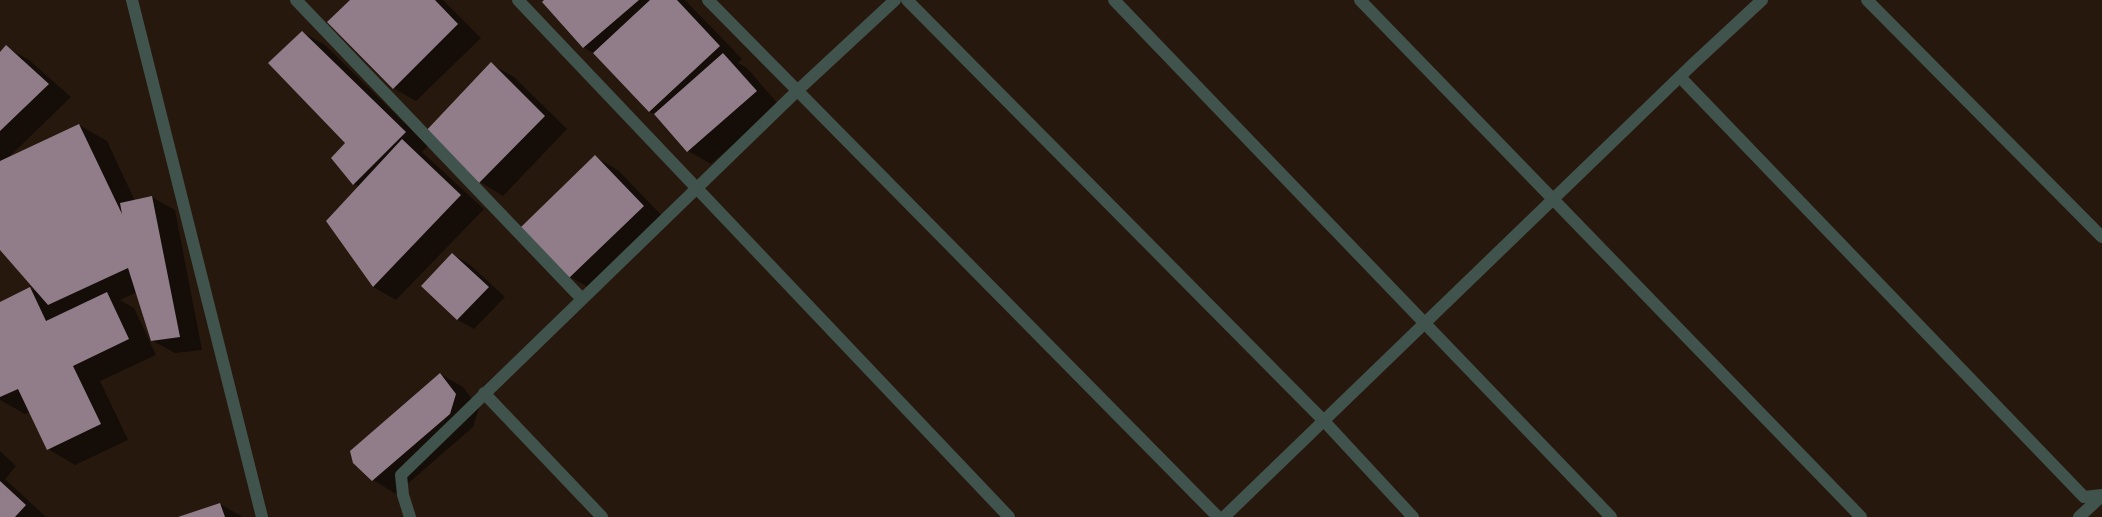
<!DOCTYPE html>
<html>
<head>
<meta charset="utf-8">
<style>
  body { margin:0 }
  canvas { display:block; background:#27180e }
</style>
</head>
<body>
<canvas width="2102" height="517"></canvas>
<script>
const context = document.querySelector('canvas').getContext('2d');
context.lineJoin = 'round';
function fillPath(path, color) { context.fillStyle = color; context.fill(path, 'evenodd'); }
function strokePath(path, color, width, dash) { context.strokeStyle = color; context.lineWidth = width; context.lineCap = dash ? 'butt' : 'round'; context.setLineDash(dash || []); context.stroke(path); }
fillPath(new Path2D(`
  M351,0h92l38,38 -65,63 -23,-13z
  M545,0h140l57,59 -4,4 9,5 32,37 -68,59 -23,-13 -30,-35 -9,-4 -54,-58 -11,-6 -41,-46z
  M302,32l23,13 103,101 -6,6 62,57 -88,91 -23,-13 -14,-100 -5,-3 -8,-42z
  M6,47l23,13 42,37 -62,60 70,-32 28,16 28,60 17,-4 23,13 27,140 -27,3 -24,-13 -14,-48 -17,8 14,8 22,47 -56,26 28,59 -53,25 -27,-16 -18,-37 -5,2 -25,-14v-97l30,-15 9,5 -39,-46v-193z
  M491,64l23,13 53,52 -64,67 -23,-14 -55,-49z
  M595,157l23,13 48,50 -73,70 -23,-13 -48,-49z
  M452,254l17,10 36,33 -31,32 -16,-9 -36,-34z
  M440,374l23,13 16,21 -6,19 -77,67 -23,-14z
  M0,451l16,15 -11,13 41,38h-46z
  M220,504l23,13h-63z`), '#0007');
fillPath(new Path2D(`
  M350,0h85l23,24 -65,65 -66,-67z
  M544,0h95l-56,48 -41,-46z
  M650,0h27l43,46 -71,66 -56,-59z
  M302,31l104,101 -53,53 -22,-27 14,-15 -77,-80z
  M6,45l43,39 -49,47v-79z
  M723,53l34,38 -70,61 -33,-38z
  M491,62l54,54 -66,67 -55,-50z
  M79,124l43,90 -2,-11 32,-7 28,141 -29,4 -23,-73 -80,37 -48,-55v-89z
  M402,139l59,56 -88,92 -47,-66z
  M595,155l49,51 -75,72 -49,-50z
  M452,253l37,34 -32,33 -36,-34z
  M30,287l16,34 61,-29 22,47 -56,27 28,58 -54,26 -29,-61 -18,8v-95z
  M440,373l16,21 -6,20 -78,67 -19,-18 -3,-12z
  M0,481l26,24 -11,12h-15z
  M220,503l5,14h-47z`), '#917d89');
strokePath(new Path2D(`
  M296,0l286,299
  M708,0l510,517
  M1114,0l497,517
  M1680,77l404,420 18,-2`), '#40534c', 12);
strokePath(new Path2D(`
  M132,0l130,517
  M518,0l491,517
  M907,0l417,421 89,96
  M1360,0l501,517
  M1867,0l235,237
  M484,393l118,124
  M410,517l-7,-22 -2,-20 396,-384 98,-91
  M1224,517l469,-453 69,-64
  M2079,517l23,-21`), '#40534c', 12);
</script>
</body>
</html>
